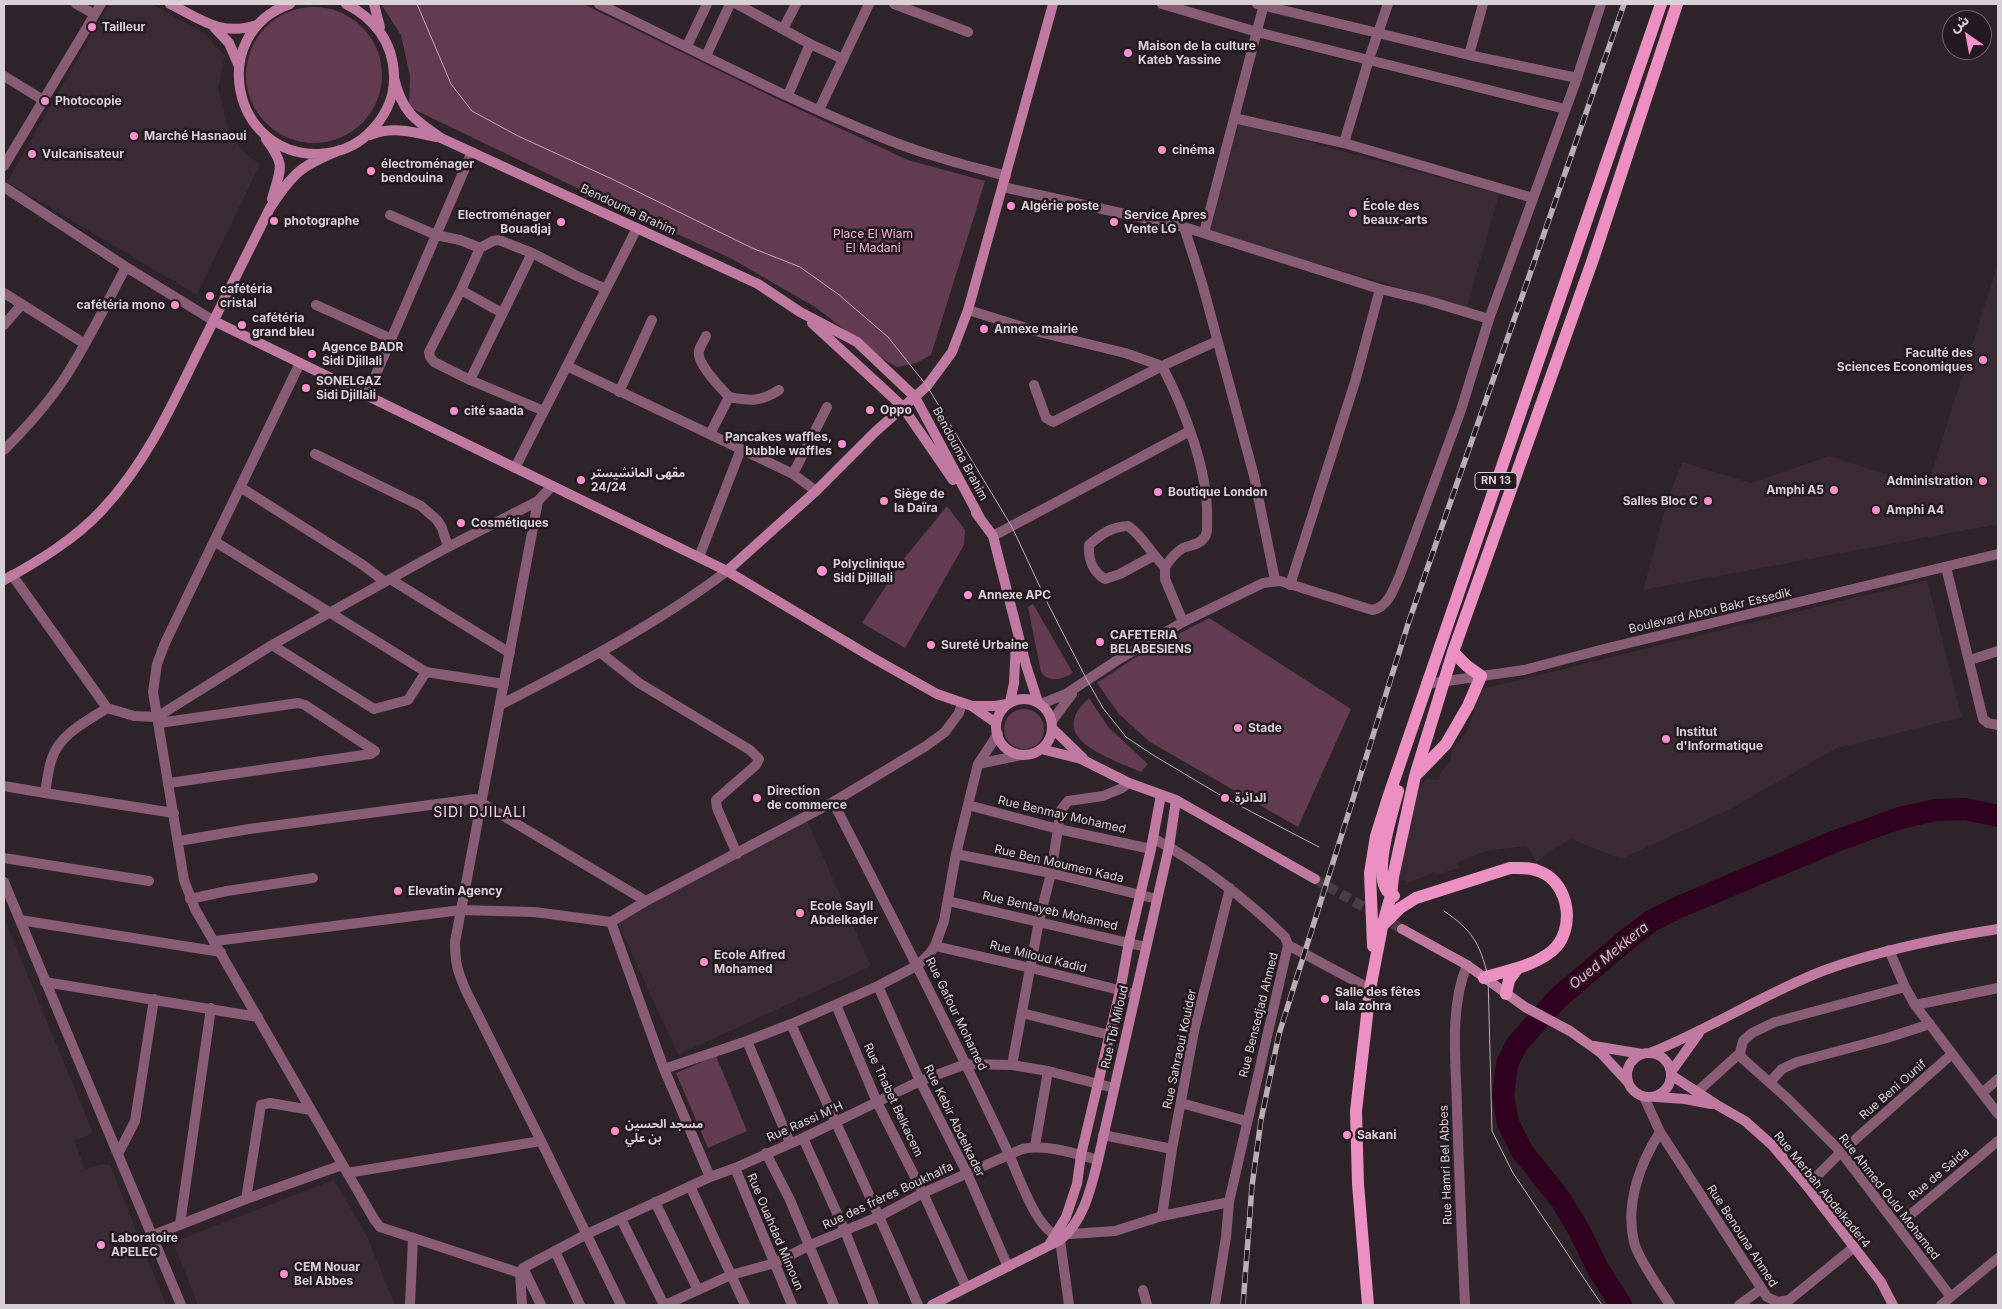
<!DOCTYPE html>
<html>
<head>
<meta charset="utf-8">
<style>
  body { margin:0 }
  #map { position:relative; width:2002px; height:1309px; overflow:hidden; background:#2d2329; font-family:Inter,"Noto Sans Arabic",sans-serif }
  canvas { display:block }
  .frame { position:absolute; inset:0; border:5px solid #d8d1d5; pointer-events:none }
  .north { position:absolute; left:1942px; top:10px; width:50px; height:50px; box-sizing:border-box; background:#231a1f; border:1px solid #6b6368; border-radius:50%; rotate:327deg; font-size:14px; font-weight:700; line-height:20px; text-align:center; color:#d8d1d5 }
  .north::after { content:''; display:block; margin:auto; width:18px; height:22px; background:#f890cc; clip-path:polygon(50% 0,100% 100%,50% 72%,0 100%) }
</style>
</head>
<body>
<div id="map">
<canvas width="2002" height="1309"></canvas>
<div class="frame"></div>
<div class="north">ش</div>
</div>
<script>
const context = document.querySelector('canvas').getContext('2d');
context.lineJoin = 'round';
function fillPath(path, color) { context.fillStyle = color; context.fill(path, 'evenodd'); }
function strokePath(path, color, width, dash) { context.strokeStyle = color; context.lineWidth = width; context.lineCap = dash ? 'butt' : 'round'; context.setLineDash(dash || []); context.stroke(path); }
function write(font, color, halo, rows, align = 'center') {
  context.font = font + ' Inter,"Noto Sans Arabic",sans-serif'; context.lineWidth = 5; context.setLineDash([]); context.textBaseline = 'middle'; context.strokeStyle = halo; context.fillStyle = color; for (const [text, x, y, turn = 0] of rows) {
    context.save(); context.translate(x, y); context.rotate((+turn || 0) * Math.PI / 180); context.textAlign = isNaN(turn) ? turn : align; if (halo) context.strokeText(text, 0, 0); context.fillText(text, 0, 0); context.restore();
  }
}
fillPath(new Path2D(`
  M109,4h43l52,29 21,23 -7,32 8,34 16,29 18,13 -63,131 -190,-113z
  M1239,123l260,71 -32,113 -260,-75z
  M1998,264v260l-355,66 25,-91 14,-37 69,21 78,-27 98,31z
  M1927,580l35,137 -125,31 -105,60 -111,51 -50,-20 -20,11 -14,12 -11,-16 -41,5 -28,12 2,5 -24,7v-3l-29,12 1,-3 -12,-1 22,-92 10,-9 12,1 2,-8 10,-12 1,-10 15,-19 14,-42z
  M806,818l65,148 -193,89 -61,-134z
  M4,918l88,212 -1,4 -17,7 11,28 18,-5 7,1 56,140h-162z
  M334,1180l33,56 28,69h-197l-25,-63z`), '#3a2a33');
fillPath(new Path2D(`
  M381,4h202l196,96 129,60 77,21 -54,174 -15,8 -19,4 -14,-8 -68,-52 -83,-48 -134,-61 -189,-91 1,-31 -9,-41z
  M246 75a68 68 0 1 1 136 0a68 68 0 1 1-136 0Z
  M947,506l18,24 -1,15 -59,103 -43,-25 40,-62z
  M1033,604l40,69c-11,6 -23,11 -32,-1l-13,-65z
  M1209,618l142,91 -53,118 -148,-85 -31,-28 -22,-31 45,-30z
  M1089,698l20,30 39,36 -7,8c-30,-14 -98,-33 -52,-74z
  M1004 729a20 20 0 1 1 40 0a20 20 0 1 1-40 0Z
  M716,1056l31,75 -39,17 -32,-75z`), '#623b51');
strokePath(new Path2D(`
  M1621,1305l-23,-36 -18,-37 -19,-32 -39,-49 -14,-28 -5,-27 4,-32 10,-20 41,-46 67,-57 26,-20 28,-14 157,-66 64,-23 36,-8 29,-1 33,7`), '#30001f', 22);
strokePath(new Path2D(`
  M1315,879l87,50`), '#473d43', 10, [10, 5]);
strokePath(new Path2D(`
  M76,4l18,10
  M599,4c95,46 189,96 287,135 39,16 80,26 120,37
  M737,4l73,40 33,15
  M894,4l74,28
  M1162,4l95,28 308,77
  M1257,4l212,51 108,23
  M783,29l13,-25
  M687,46l20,-42
  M1469,55l14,-51
  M706,56l24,-52
  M4,76l39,24
  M788,95l22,-51
  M819,110l50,-106
  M1234,118l110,25 189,55
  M1344,143l25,-84 19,-55
  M4,166l97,-162
  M4,187l122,80 88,54
  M1003,187l181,40 196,62 46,11 63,19
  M390,215l46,20 24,5 20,8
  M1184,227l18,56 52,193 21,104
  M1204,233l60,-229
  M461,290l41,23
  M4,293l81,51
  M316,305l76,34
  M968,310l71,22 86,21 37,13c22,42 47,106 45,154 0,6 1,14 -3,18 -5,7 -14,7 -21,10 -7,4 -14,13 -18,19v12l18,43
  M4,325l18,-21
  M706,336c-2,5 -6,10 -7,15 -3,12 22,37 30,46 21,4 32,5 50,-7
  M300,363l-135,280 -8,21 -4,28 31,188 11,29 179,310 6,8 140,46
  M567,366l226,108 23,17
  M470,380l62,-127
  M1034,385l12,33 7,4 109,-56 55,-25
  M619,392l33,-72
  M367,395l105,-243
  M544,411l-74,-31 -36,-18 -4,-5 -1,-5 32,-62 19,-42 13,-7 6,-1 33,13 45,23 29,13
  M710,434l19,-37
  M4,450c21,-21 41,-43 58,-68 24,-36 43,-76 64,-115
  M315,454l106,52 16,14 5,8 6,19
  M515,468l122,-240
  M793,474l34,-67
  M552,486l-14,15 -83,441c0,22 3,31 12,51l74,148 80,164
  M240,487l123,78 22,17
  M993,536l197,-105
  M214,541l212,131 78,12
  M1153,556l-33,18 -15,5c-12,-7 -17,-20 -16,-34 12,-11 22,-18 39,-19 15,10 23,28 37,41
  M699,557l42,-108
  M1946,567l37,152 5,4 10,2
  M12,575l95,133 27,8 23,1 115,-72 57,-32 119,-66 90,-46
  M390,579l120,74
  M1290,585l65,-203 25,-93
  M272,645l102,64 34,-9 18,-28
  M601,653l38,30 111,67 9,9 -3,6 -40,35 1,8 20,46
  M1970,660l28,-9
  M500,705c78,-40 157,-81 227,-134
  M107,708c-21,14 -46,25 -55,50 -4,11 -5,24 -7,35l129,20
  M159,723l139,-20 7,2 70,46 -4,3 -202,29
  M998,734l-20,30 43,-9
  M4,786l41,7
  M833,802c59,114 118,229 173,346 11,22 28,78 50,87l59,-4 47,-15 67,-14
  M968,805l90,24 93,20
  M1153,838c49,27 92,60 132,99l3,8 -59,257 -3,35 -11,68
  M179,841l70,-12 226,-30 171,102
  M956,854l95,19 106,26
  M4,858l145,23
  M190,899l37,-8 86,-13
  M948,901l198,46
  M20,920l201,32
  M611,922l53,147 46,108
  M215,941l246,-31 73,2 77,10 35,-21 187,-99 93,-56 19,-14 14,-19 3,-10
  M1288,945l82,44
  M935,946l96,22 104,26
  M1889,950l16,37 10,18 83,109
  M45,982l213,35
  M878,986l42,95 47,92 41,94
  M836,1005l41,97 46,91 43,94
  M1915,1005l83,-17
  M1022,1013l87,22
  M791,1024c42,94 87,187 127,281
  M1740,1053l2,5 46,41 53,53 110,145
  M1012,1065l27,-144 12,-48 10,-63 7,-9 35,-5 17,-7 9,-6
  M664,1069l83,-28
  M1770,1082l12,-13 15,-7 90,-24 43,-14
  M1697,1092l43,-39 3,-12 9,-8 23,-11 130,-35
  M1982,1093l16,-14
  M1644,1097l16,35 107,165 11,5 11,-2 64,-52
  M1181,1103l65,18
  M1660,1132c-20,31 -35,72 -26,110 3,15 27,49 36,63
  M1103,1135l69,14
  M803,1138l42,93 29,74
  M790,1143l-43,-102 44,-17 87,-38 40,-21 12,-12 5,-7 9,-25 12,-67 22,-90
  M1035,1146l13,-75
  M766,1153l24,47 44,105
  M118,1154l17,-33 19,-122
  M735,1168l57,137
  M347,1173l194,-32
  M690,1186l55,119
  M1807,1186l34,-34 111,-98
  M246,1199l15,-94 9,-2 41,7
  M655,1202l43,88
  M1162,1216l10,-67 22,-118 36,-143
  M621,1219l43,86
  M180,1224l31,-216
  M1897,1226l101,-85
  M151,1236l95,-37 96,-34
  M1060,1240l9,65
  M555,1251l25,54
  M523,1268l18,37
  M520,1273l3,-5 64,-34 123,-57 25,-9 68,-30 117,-57 46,-17 46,1 36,6 66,17
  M520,1273l2,32
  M1143,1290l4,15
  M410,1305l3,-66
  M665,1305l66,-30 44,-12 35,-18 70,-29 43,-23 99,-44c25,-5 51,4 76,11
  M1465,1305c-3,-66 -6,-131 -8,-197 -1,-47 -8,-99 10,-143
  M1739,1305l22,-16
  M1941,1305l57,-47`), '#895c75', 10);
strokePath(new Path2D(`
  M1426,684l98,-14 80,-21 394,-95
  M1041,704l25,-10 50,-33 67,-39 80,-39 17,-2 92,29c16,-2 22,-22 28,-35l61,-165 28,-91 88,-241 24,-74
  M1052,721l20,-27
  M4,882l177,423`), '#895c75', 10);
strokePath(new Path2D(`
  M170,4c31,15 51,33 87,21
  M290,4c-83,29 -59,152 29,150 17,-1 35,-7 48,-19 17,-16 28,-37 27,-60 -1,-33 -20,-57 -48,-71
  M374,4l6,23
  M214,27l15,16 9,21
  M394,78c8,33 19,41 47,60l317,146 42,28 57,30 58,55 65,121
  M370,135c23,-9 43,-3 66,2
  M266,139c20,27 15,28 6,60
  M214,321l513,250 146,87 64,36 35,12h23l12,-2
  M812,323l90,83 51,74
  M976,513l17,23 33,129 12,37
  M727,571l89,-80 59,-59 52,-46 25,-34 16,-42 85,-306
  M4,580c35,-19 71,-41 98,-70 42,-45 67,-98 93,-152 25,-50 50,-100 75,-150 23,-35 30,-42 70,-58
  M996 727a28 28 0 1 1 56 0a28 28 0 1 1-56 0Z
  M1010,702l4,-19 2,-42
  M973,707l23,16
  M1053,729l30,29
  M1041,749l40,10 48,24 47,17 139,79
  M1402,929l65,36 58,42 45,24 31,22 26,28
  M1594,1046l48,8
  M1627 1075a22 22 0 1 1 44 0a22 22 0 1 1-44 0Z
  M1650,1053c60,-24 115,-60 175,-83 56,-20 114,-32 173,-41
  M1671,1072l28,-39
  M1671,1075l46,30 28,16 27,24 35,41 74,96 12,23
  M1656,1097l29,2 26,5
  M1050,1243l16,-26 11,-33 4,-29 39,-164 9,-49 22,-93 10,-54
  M932,1305l128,-65c24,-19 31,-52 38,-80l71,-313 7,-47`), '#c079a1', 10);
strokePath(new Path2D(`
  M1417,774l29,-30 22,-38 13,-30 -14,-10 -14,-14
  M1394,896c-27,-10 -1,-84 4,-105
  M1385,923l15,-15 16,-10 94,-30c10,0 21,-1 31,4 29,12 35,59 11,79 -20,16 -45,19 -68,27
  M1373,946l-3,-73 6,-37 12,-38 273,-794
  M1506,994l3,-14 9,-12
  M1368,1305l-10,-121 -2,-73 14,-122 12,-62 9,-32 2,-18 22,-101 38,-124 140,-393 84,-255`), '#ec90c4', 12);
strokePath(new Path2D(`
  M417,4l34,80 21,27 46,25 94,43 140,69 48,19 38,27 50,43 39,49 85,141 36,77 39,76 16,28 23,29 27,18 72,43 94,49
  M1444,911c29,20 35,31 44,65l4,155 21,42 89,132`), '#b7afb3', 1);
const rail = new Path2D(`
  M1243,1305l9,-119 9,-66 18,-86 130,-413 215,-617`);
strokePath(rail, '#b7afb3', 5.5);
strokePath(rail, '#231a1f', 4, [11]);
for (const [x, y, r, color] of [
  [92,27,5,"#f890cc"],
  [1128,53,5,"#f890cc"],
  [45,101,5,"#f890cc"],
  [134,136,5,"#f890cc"],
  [1162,150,5,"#f890cc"],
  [32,154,5,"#f890cc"],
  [371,171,5,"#f890cc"],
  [1011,206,5,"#f890cc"],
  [1353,213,5,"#f890cc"],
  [274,221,5,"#f890cc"],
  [561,222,5,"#f890cc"],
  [1114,222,5,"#f890cc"],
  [210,296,5,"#f890cc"],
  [175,305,5,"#f890cc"],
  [242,325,5,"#f890cc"],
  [984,329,5,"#f890cc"],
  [312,354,5,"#f890cc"],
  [1983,360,5,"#f890cc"],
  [306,388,5,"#f890cc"],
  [870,410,5,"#f890cc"],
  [454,411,5,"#f890cc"],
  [842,444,5,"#f890cc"],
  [581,480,5,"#f890cc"],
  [1983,481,5,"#f890cc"],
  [1834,490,5,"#f890cc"],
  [1158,492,5,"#f890cc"],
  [884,501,5,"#f890cc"],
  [1708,501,5,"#f890cc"],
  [1876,510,5,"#f890cc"],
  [461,523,5,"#f890cc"],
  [822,571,6,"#f890cc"],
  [968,595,5,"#f890cc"],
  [1100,642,5,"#f890cc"],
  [931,645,5,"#f890cc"],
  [1238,728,5,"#f890cc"],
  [1666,739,5,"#f890cc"],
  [757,798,5,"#f890cc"],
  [1225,798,5,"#f890cc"],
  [398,891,5,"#f890cc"],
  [800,913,5,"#f890cc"],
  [704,962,5,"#f890cc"],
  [1325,999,5,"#f890cc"],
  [615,1131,5,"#f890cc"],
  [1347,1135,5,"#f890cc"],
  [101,1245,5,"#f890cc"],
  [284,1274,5,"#f890cc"]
]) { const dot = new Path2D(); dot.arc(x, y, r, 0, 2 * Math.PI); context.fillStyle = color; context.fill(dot); strokePath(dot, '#231a1f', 2); }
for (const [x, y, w] of [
  [1496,481,42]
]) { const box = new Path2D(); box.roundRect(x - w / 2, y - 8.5, w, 17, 4); context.fillStyle = '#231a1f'; context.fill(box); strokePath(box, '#d8d1d5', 1); }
write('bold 11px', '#d8d1d5', null, [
  ["RN 13",1496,481]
]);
write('bold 12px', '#d8d1d5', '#231a1f', [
  ["Tailleur",102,27],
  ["Maison de la culture",1138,46],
  ["Kateb Yassine",1138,60],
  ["Photocopie",55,101],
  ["Marché Hasnaoui",144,136],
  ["cinéma",1172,150],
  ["Vulcanisateur",42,154],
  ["électroménager",381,164],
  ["bendouina",381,178],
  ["Algérie poste",1021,206],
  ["École des",1363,206],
  ["beaux-arts",1363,220],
  ["Electroménager",551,215,"right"],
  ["Bouadjaj",551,229,"right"],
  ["Service Apres",1124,215],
  ["Vente LG",1124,229],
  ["photographe",284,221],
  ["cafétéria",220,289],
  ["cristal",220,303],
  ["cafétéria mono",165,305,"right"],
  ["cafétéria",252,318],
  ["grand bleu",252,332],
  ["Annexe mairie",994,329],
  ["Agence BADR",322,347],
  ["Sidi Djillali",322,361],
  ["Faculté des",1973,353,"right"],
  ["Sciences Economiques",1973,367,"right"],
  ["SONELGAZ",316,381],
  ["Sidi Djillali",316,395],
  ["Oppo",880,410],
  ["cité saada",464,411],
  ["Pancakes waffles,",832,437,"right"],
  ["bubble waffles",832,451,"right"],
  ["مقهى المانشيستر",591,473],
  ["24/24",591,487],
  ["Administration",1973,481,"right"],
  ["Amphi A5",1824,490,"right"],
  ["Boutique London",1168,492],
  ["Siège de",894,494],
  ["la Daïra",894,508],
  ["Salles Bloc C",1698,501,"right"],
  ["Amphi A4",1886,510],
  ["Cosmétiques",471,523],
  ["Polyclinique",833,564],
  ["Sidi Djillali",833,578],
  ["Annexe APC",978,595],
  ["CAFETERIA",1110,635],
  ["BELABESIENS",1110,649],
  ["Sureté Urbaine",941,645],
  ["Stade",1248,728],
  ["Institut",1676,732],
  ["d'Informatique",1676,746],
  ["Direction",767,791],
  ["de commerce",767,805],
  ["الدائرة",1235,798],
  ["Elevatin Agency",408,891],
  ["Ecole Sayll",810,906],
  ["Abdelkader",810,920],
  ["Ecole Alfred",714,955],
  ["Mohamed",714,969],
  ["Salle des fêtes",1335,992],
  ["lala zohra",1335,1006],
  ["مسجد الحسين",625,1124],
  ["بن علي",625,1138],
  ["Sakani",1357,1135],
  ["Laboratoire",111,1238],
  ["APELEC",111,1252],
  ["CEM Nouar",294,1267],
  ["Bel Abbes",294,1281]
], 'left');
write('12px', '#d8d1d5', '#231a1f', [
  ["Bendouma Brahim",628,210,25],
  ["Bendouma Brahim",960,454,62],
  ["Boulevard Abou Bakr Essedik",1710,611,-13],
  ["Rue Benmay Mohamed",1062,815,13],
  ["Rue Ben Moumen Kada",1059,864,13],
  ["Rue Bentayeb Mohamed",1050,911,13],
  ["Rue Miloud Kadid",1038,957,14],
  ["Rue Gafour Mohamed",956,1014,64],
  ["Rue Bensedjad Ahmed",1259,1015,-76],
  ["Rue Tbi Miloud",1115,1027,-77],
  ["Rue Sahraoui Kouider",1180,1049,-78],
  ["Rue Beni Ounif",1893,1090,-41],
  ["Rue Thabet Belkacem",893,1100,65],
  ["Rue Kebir Abdelkader",954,1121,64],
  ["Rue Rassi M'H",805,1122,-24],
  ["Rue Hamri Bel Abbes",1446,1165,-92],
  ["Rue de Saida",1939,1174,-40],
  ["Rue Merbah Abdelkader4",1822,1190,51],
  ["Rue des frères Boukhalfa",888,1196,-25],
  ["Rue Ahmed Ould Mohamed",1889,1197,52],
  ["Rue Ouahdad Mimoun",775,1232,67],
  ["Rue Benouna Ahmed",1742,1236,57]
]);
write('12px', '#fbb3da', '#231a1f', [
  ["Place El Wiam",873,234],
  ["El Madani",873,248]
]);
context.letterSpacing = '1px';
write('14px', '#f6d7e7', '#231a1f', [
  ["SIDI DJILALI",480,813]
]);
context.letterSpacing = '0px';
write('italic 14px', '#f6afd6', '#231a1f', [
  ["Oued Mekkera",1609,956,-39]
]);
</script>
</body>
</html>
